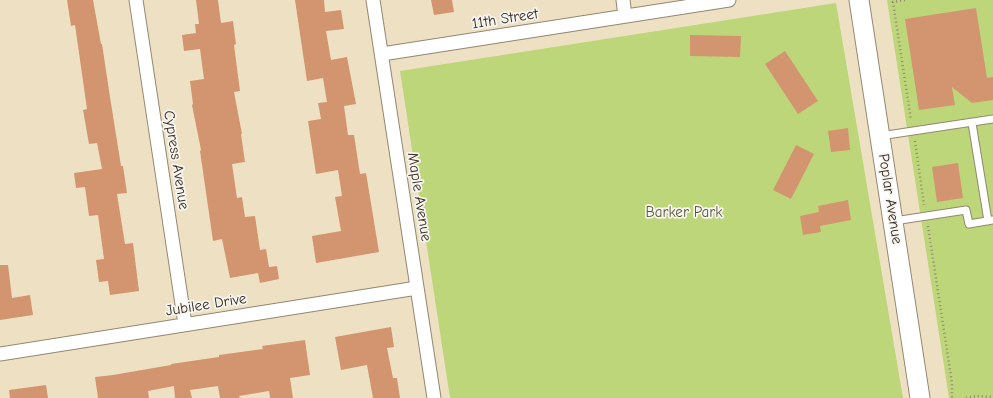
<!DOCTYPE html>
<html>
<head>
<meta charset="utf-8">
<style>
  body { margin:0 }
  canvas { display:block; background:#eee1c3 }
</style>
</head>
<body>
<canvas width="993" height="398"></canvas>
<script>
const context = document.querySelector('canvas').getContext('2d');
context.lineJoin = 'round';
function fillPath(path, color) { context.fillStyle = color; context.fill(path, 'evenodd'); }
function strokePath(path, color, width, dash) { context.strokeStyle = color; context.lineWidth = width; context.lineCap = dash ? 'butt' : 'round'; context.setLineDash(dash || []); context.stroke(path); }
function write(font, color, halo, rows, align = 'center') {
  context.font = font + ' "Comic Neue",sans-serif'; context.lineWidth = 3.5; context.setLineDash([]); context.textBaseline = 'middle'; context.strokeStyle = halo; context.fillStyle = color; for (const [text, x, y, turn = 0] of rows) {
    context.save(); context.translate(x, y); context.rotate((+turn || 0) * Math.PI / 180); context.textAlign = isNaN(turn) ? turn : align; if (halo) context.strokeText(text, 0, 0); context.fillText(text, 0, 0); context.restore();
  }
}
fillPath(new Path2D(`
  M887,0h106v398h-44z
  M836,3l67,395h-453l-50,-327z`), '#bed67a');
fillPath(new Path2D(`
  M67,0h26l8,44h1l8,53 11,69h2l4,27 -10,1 8,50 8,-1 6,48 -29,4 -2,-14 -9,1 -3,-22 8,-1 -6,-44 -9,1 -4,-29 -9,1 -2,-15 28,-4 -5,-26 -8,1 -6,-34 4,-1 -12,-84 -4,1z
  M196,0h22l3,23 12,-2 3,23 -2,1 6,46 -6,1 8,42h-1l4,28 -13,2 5,34 5,-1 3,20 10,-1 5,34 6,-1 3,18 8,-1 2,13 -19,4 -2,-10 -28,5 -8,-39 -9,2 -13,-90 1,-1 -9,-45 1,-1 -3,-23 14,-2 -4,-30 -16,2 -2,-16 14,-2 -1,-9h4z
  M295,0h29l1,12 16,-2 3,19 -18,2 5,29 16,-3 9,47 -12,2 4,29h6l6,39 6,-1 13,79 -63,11 -4,-27 29,-5 -6,-34 7,-1 -4,-26 -22,4 -8,-53 13,-2 -3,-16 9,-1 -4,-24 -16,3z
  M431,0h21l2,12 -20,3z
  M976,8l11,70 6,-1v23l-21,3 -20,-16 3,18 -36,5 -14,-91z
  M690,35l51,1 -1,21 -50,-1z
  M785,51l33,50 -20,13 -33,-50z
  M848,128l2,22 -19,2 -3,-21z
  M796,145l18,9 -23,45 -18,-9z
  M958,163l5,35 -26,4 -5,-35z
  M848,200l3,20 -31,6 1,6 -18,3 -3,-19 19,-4 -1,-6z
  M0,265h8l4,33 18,-3 3,20 -33,5z
  M391,327l3,20 -7,1 6,30h4l3,20h-27l-6,-33 -26,5 -6,-33z
  M305,340l5,35 -20,3 3,20h-23l-1,-7 -30,5 1,2h-20l-2,-12 -28,4 2,8h-17l-1,-12 -26,5 1,7h-51l-3,-21 18,-2 58,-10v-1l48,-7v-2l44,-6 -1,-3z
  M46,385l2,13h-38l-1,-8z`), '#d3956f');
const lane = new Path2D(`
  M972,123l16,98
  M880,136l113,-17
  M894,221l72,-11 3,14 24,-4`);
const street = new Path2D(`
  M136,0l49,324
  M373,0l61,398
  M623,0l2,16
  M382,54l347,-54
  M0,354l417,-66`);
const secondary = new Path2D(`
  M859,0l61,398`);
strokePath(lane, '#948670', 9);
strokePath(street, '#948670', 15);
strokePath(secondary, '#948670', 21);
strokePath(new Path2D(`
  M905,0l-12,2 18,118
  M915,141l9,64
  M928,226l24,157v15
  M966,398l10,-2 17,1`), '#948670', 2.5, [1, 3]);
strokePath(lane, '#fff', 7);
strokePath(street, '#fff', 13);
strokePath(secondary, '#fff', 19);
write('15px', '#3b2a1e', '#f6f6f2', [
  ["11th Street",505,19,-9],
  ["Cypress Avenue",176,160,81],
  ["Maple Avenue",419,197,81],
  ["Poplar Avenue",890,199,81],
  ["Jubilee Drive",206,305,-9]
]);
write('15px', '#5c5535', '#f6f6f2', [
  ["Barker Park",684,213]
]);
</script>
</body>
</html>
